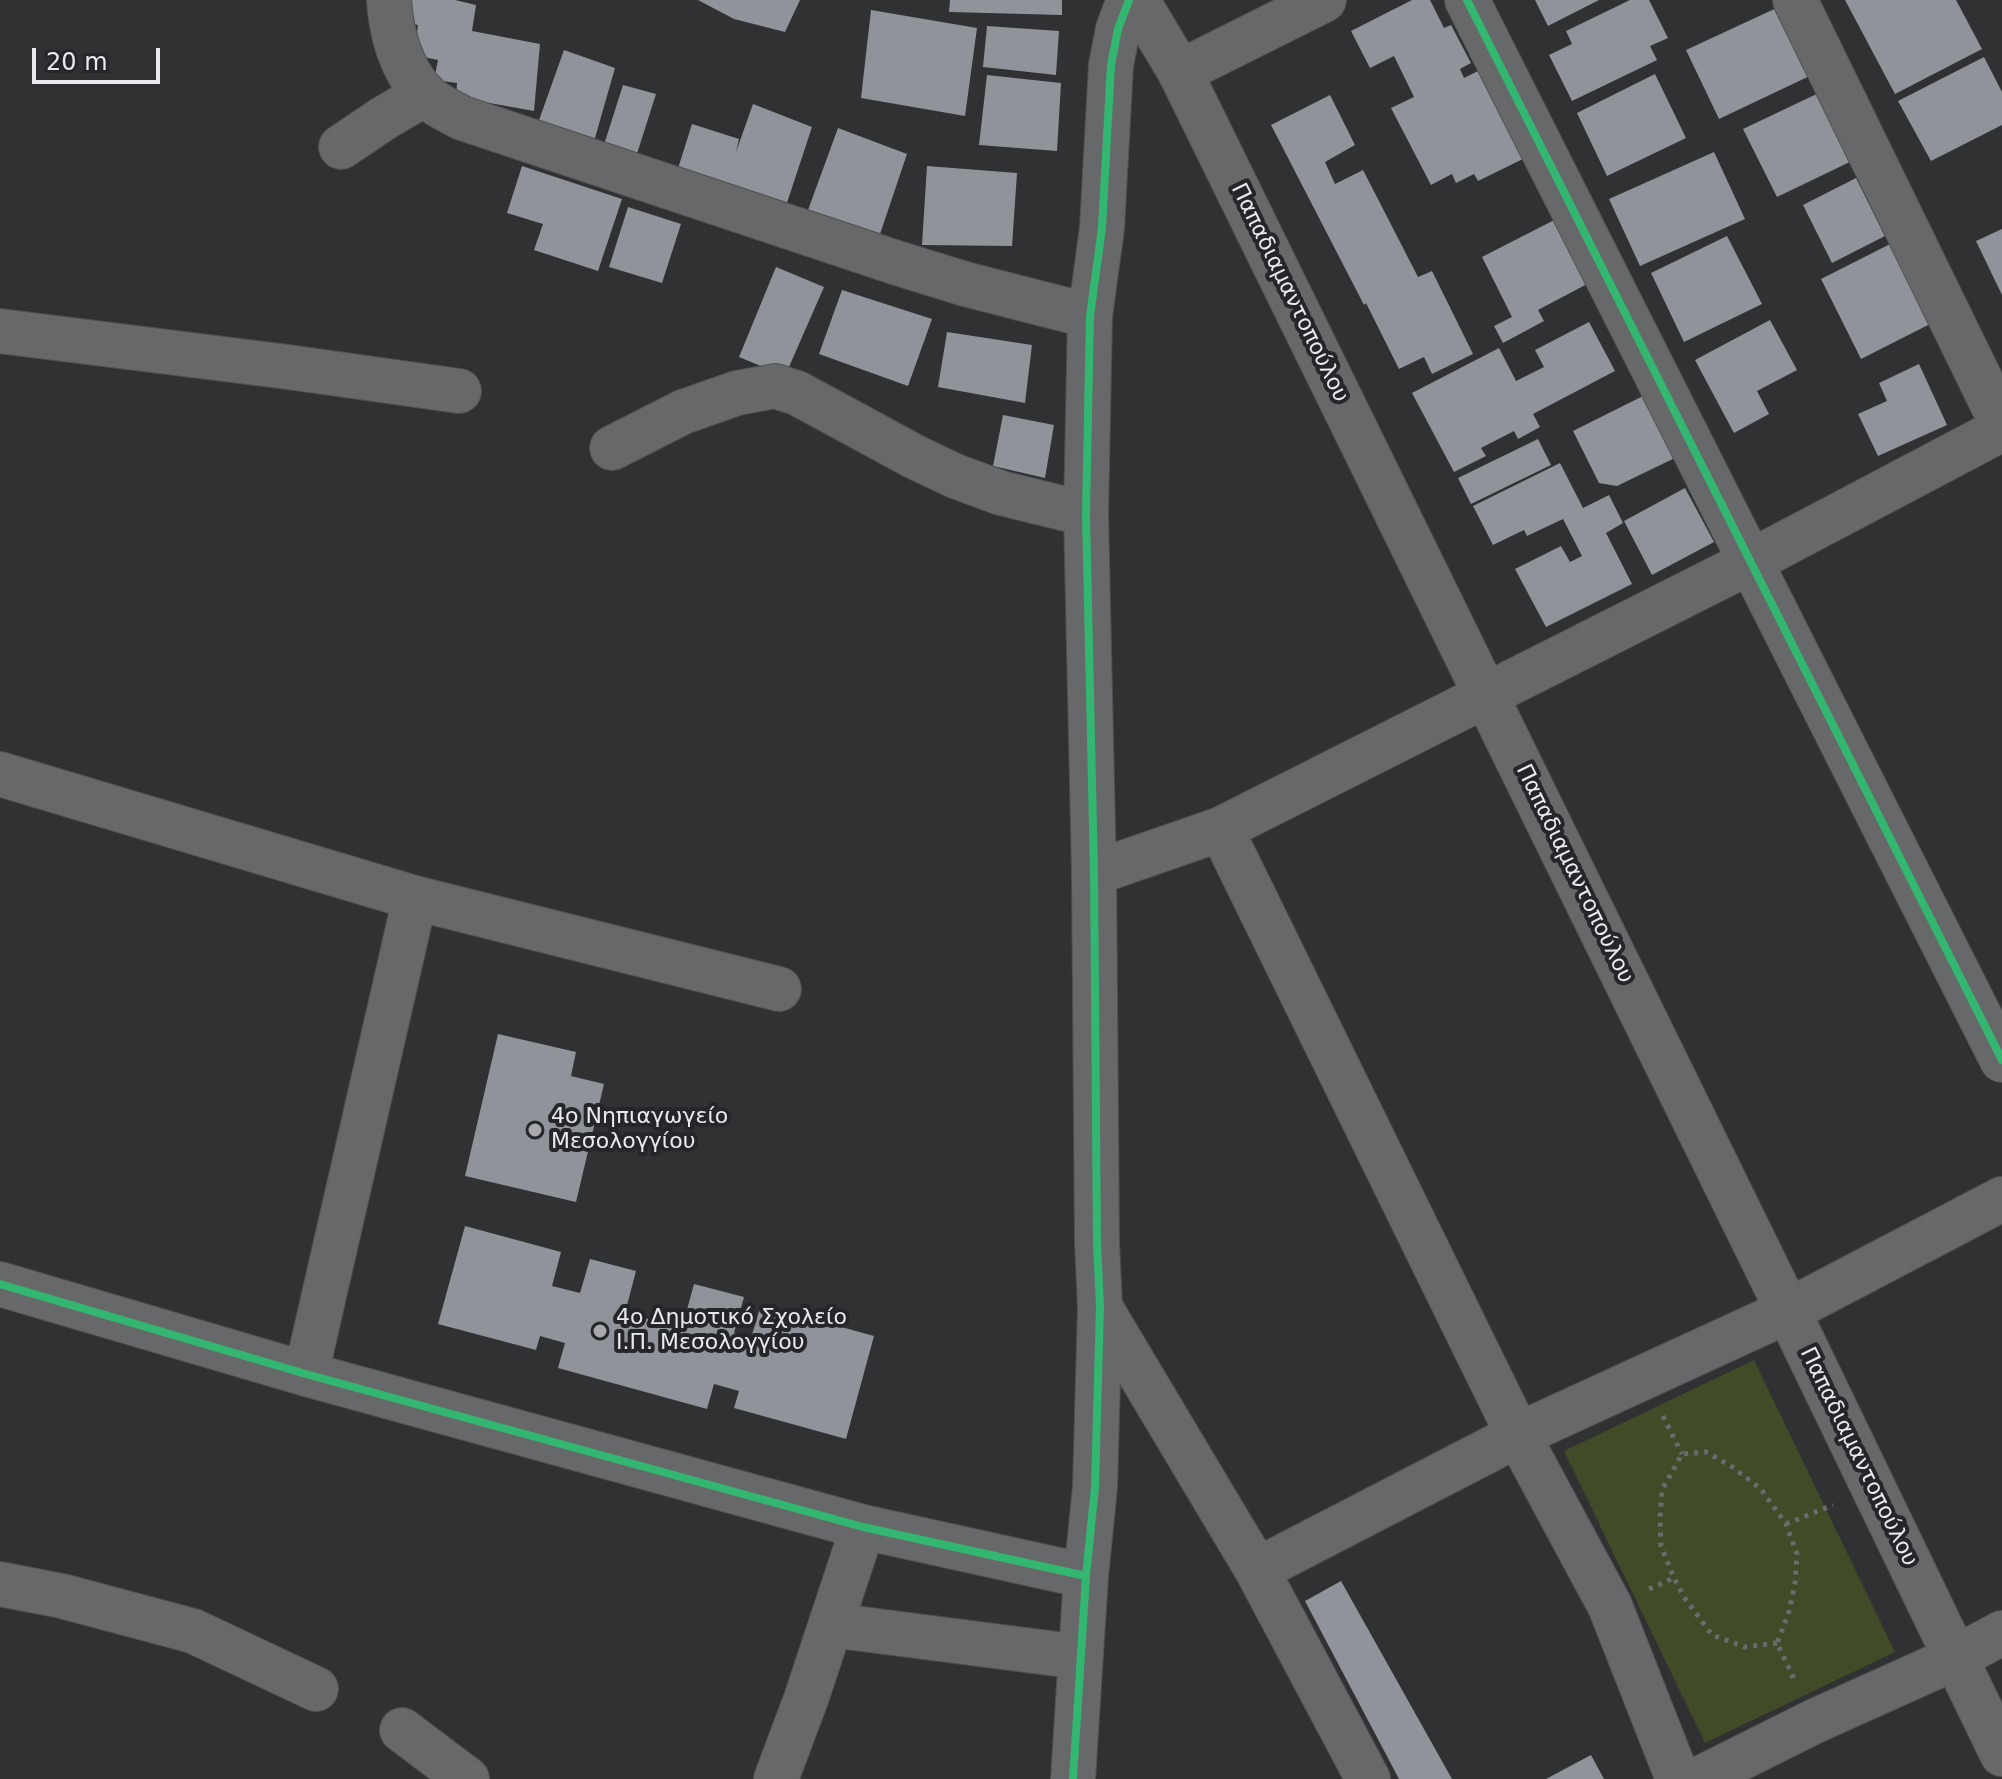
<!DOCTYPE html>
<html>
<head>
<meta charset="utf-8">
<style>
  body { margin:0 }
  #map { position:relative; width:2002px; height:1779px; overflow:hidden; background:#2f3133; font-family:"DejaVu Sans",sans-serif }
  canvas { display:block }
  .scale { position:absolute; left:32px; top:48px; width:128px; height:36px; box-sizing:border-box; border:4px solid #e9eaed; border-top:0; padding-left:10px; font-size:24px; line-height:28px; white-space:nowrap; color:#e9eaed; -webkit-text-stroke:6px #24262a; paint-order:stroke }
</style>
</head>
<body>
<div id="map">
<canvas width="2002" height="1779"></canvas>
<div class="scale">20 m</div>
</div>
<script>
const context = document.querySelector('canvas').getContext('2d');
context.lineJoin = 'round';
function fillPath(path, color) { context.fillStyle = color; context.fill(path, 'evenodd'); }
function strokePath(path, color, width, dash) { context.strokeStyle = color; context.lineWidth = width; context.lineCap = dash ? 'butt' : 'round'; context.setLineDash(dash || []); context.stroke(path); }
function write(font, color, halo, rows, align = 'center') {
  context.font = font + ' "DejaVu Sans",sans-serif'; context.lineWidth = 8; context.setLineDash([]); context.textBaseline = 'middle'; context.strokeStyle = halo; context.fillStyle = color; for (const [text, x, y, turn = 0] of rows) {
    context.save(); context.translate(x, y); context.rotate((+turn || 0) * Math.PI / 180); context.textAlign = isNaN(turn) ? turn : align; if (halo) context.strokeText(text, 0, 0); context.fillText(text, 0, 0); context.restore();
  }
}
fillPath(new Path2D(`
  M1754,1360l141,292 -190,91 -141,-292z`), '#414b27');
fillPath(new Path2D(`
  M412,0h43l21,5 -4,26 68,13 -6,67 -78,-14 1,-14 -23,-3 4,-20 -24,-5 4,-30 -11,-2z
  M698,0h102l-15,32 -51,-13z
  M950,0h112v15l-113,-3z
  M1412,0h18l14,28 7,-3 20,38 -11,6 4,9 20,-10 45,88 -51,25 -4,-7 -18,9 -4,-9 -21,11 -40,-77 23,-11 -20,-41 -24,12 -19,-37z
  M1535,0h64l-51,26z
  M1630,0h19l19,38 -18,8 7,14 -85,41 -23,-46 23,-11 -6,-13z
  M1845,0h111l26,49 -87,45z
  M1783,5l33,68 -97,46 -33,-69z
  M871,10l106,18 -12,88 -104,-18z
  M987,26l72,5 -3,44 -73,-8z
  M564,50l51,18 -26,91 -56,-22z
  M1984,57l18,35v33l-71,36 -33,-60z
  M1655,74l31,64 -79,38 -30,-63z
  M987,75l74,8 -4,68 -78,-6z
  M623,85l33,9 -21,66 -33,-9z
  M1823,91l33,68 -79,38 -34,-68z
  M1330,95l25,50 -30,17 10,22 28,-14 55,107 14,-6 41,83 -41,20 -8,-17 -25,12 -33,-66 -2,2 -93,-180z
  M753,104l59,23 -31,94 -106,-43 17,-54 47,15 -3,13z
  M838,128l69,26 -31,92 -72,-25z
  M1714,152l31,67 -105,47 -31,-67z
  M522,166l100,33 -24,72 -64,-21 9,-26 -36,-11z
  M927,166l90,7 -5,73 -90,-1z
  M1856,178l29,58 -53,27 -29,-58z
  M628,207l53,17 -19,59 -53,-16z
  M1564,215l25,68 -51,27 6,11 -41,22 -9,-17 18,-9 -30,-60z
  M2002,229v66l-26,-54z
  M1727,236l35,68 -78,38 -33,-69z
  M1898,240l40,80 -77,39 -40,-80z
  M776,267l48,20 -39,89 -46,-19z
  M842,290l90,29 -24,67 -89,-32z
  M1770,320l27,50 -40,21 12,23 -35,19 -39,-73z
  M1589,322l26,49 -82,43 7,13 -22,12 -4,-8 -33,17 5,8 -32,16 -42,-79 87,-45 17,33 28,-14 -9,-17z
  M947,332l85,13 -7,58 -87,-16z
  M1919,364l28,61 -69,31 -20,-42 29,-13 -8,-18z
  M1651,392l32,62 -66,32 -18,-3 -26,-52z
  M1003,415l51,10 -9,53 -52,-12z
  M1538,439l13,26 -80,39 -13,-26z
  M1560,463l23,45 26,-13 14,28 -17,10 26,51 -86,43 -31,-58 46,-23 9,16 12,-6 -19,-37 -36,17 -3,-6 -31,15 -20,-39z
  M1685,488l29,54 -62,33 -28,-54z
  M498,1034l78,18 -5,24 33,8 -28,118 -111,-26z
  M465,1226l96,26 -9,34 28,7 10,-34 46,12 -11,42 57,15 12,-44 50,13 -10,36 17,5 10,-33 113,31 -28,103 -112,-31 5,-17 -25,-7 -7,25 -149,-41 7,-25 -25,-7 -4,14 -98,-26z
  M1341,1581l111,198h-53l-94,-178z
  M1591,1755l13,24h-58z`), '#909399');
const minor = new Path2D(`
  M389,0c2,33 12,69 35,94 10,10 25,17 38,24l432,144 71,22 125,32
  M1467,0l535,1060
  M1795,0l207,424
  M1180,72l144,-72
  M341,147l43,-29 41,-24
  M0,331l288,36 171,24
  M612,448l71,-36 54,-19 38,-7 22,7 118,64 40,19 46,17 85,21
  M0,774l415,124 364,91
  M1221,829l297,606 92,171 68,173
  M1094,873l127,-44 529,-267 252,-133
  M0,1284l306,90 557,153 223,49
  M1100,1307l157,263 111,209
  M306,1374l109,-476
  M1257,1570l261,-135 270,-124 214,-112
  M0,1584l62,12 131,35 123,58
  M831,1625l249,32
  M402,1730l65,49
  M776,1779l30,-80 57,-172
  M1073,1779l13,-203 9,-89 5,-180 -3,-65 -3,-369 -8,-359 4,-198 12,-88 9,-163 7,-36 11,-29
  M1699,1779l116,-58 140,-63 47,-25`);
const secondary = new Path2D(`
  M1137,0l43,72 608,1239 214,443`);
strokePath(minor, '#4e5051', 46);
strokePath(secondary, '#4e5051', 46);
strokePath(new Path2D(`
  M1663,1416l19,38
  M1786,1524l47,-19
  M1649,1589l25,-11
  M1777,1643l-32,4 -33,-12 -28,-38 -10,-19 -13,-32 -1,-27 2,-29 20,-36 24,-2 25,14 30,23 25,35 11,30 -2,30 -7,31 -11,28 18,38`), '#6a6b6d', 5, [4, 6]);
strokePath(minor, '#67686a', 44);
strokePath(secondary, '#67686a', 44);
strokePath(new Path2D(`
  M1467,0l535,1060
  M0,1284l306,90 557,153 223,49
  M1073,1779l13,-203 9,-89 5,-180 -3,-65 -3,-369 -8,-359 4,-198 12,-88 9,-163 7,-36 11,-29`), '#33b770', 8);
for (const [x, y, r, color] of [
  [535,1130,8,"#a8a9ac"],
  [600,1331,8,"#a8a9ac"]
]) { const dot = new Path2D(); dot.arc(x, y, r, 0, 2 * Math.PI); context.fillStyle = color; context.fill(dot); strokePath(dot, '#24262a', 3); }
write('22px', '#e9eaed', '#24262a', [
  ["Παπαδιαμαντοπούλου",1289,293,64],
  ["Παπαδιαμαντοπούλου",1574,874,64],
  ["Παπαδιαμαντοπούλου",1858,1457,64]
]);
write('22px', '#e9eaed', '#24262a', [
  ["4ο Νηπιαγωγείο",551,1117],
  ["Μεσολογγίου",551,1142],
  ["4ο Δημοτικό Σχολείο",616,1318],
  ["Ι.Π. Μεσολογγίου",616,1343]
], 'left');
</script>
</body>
</html>
